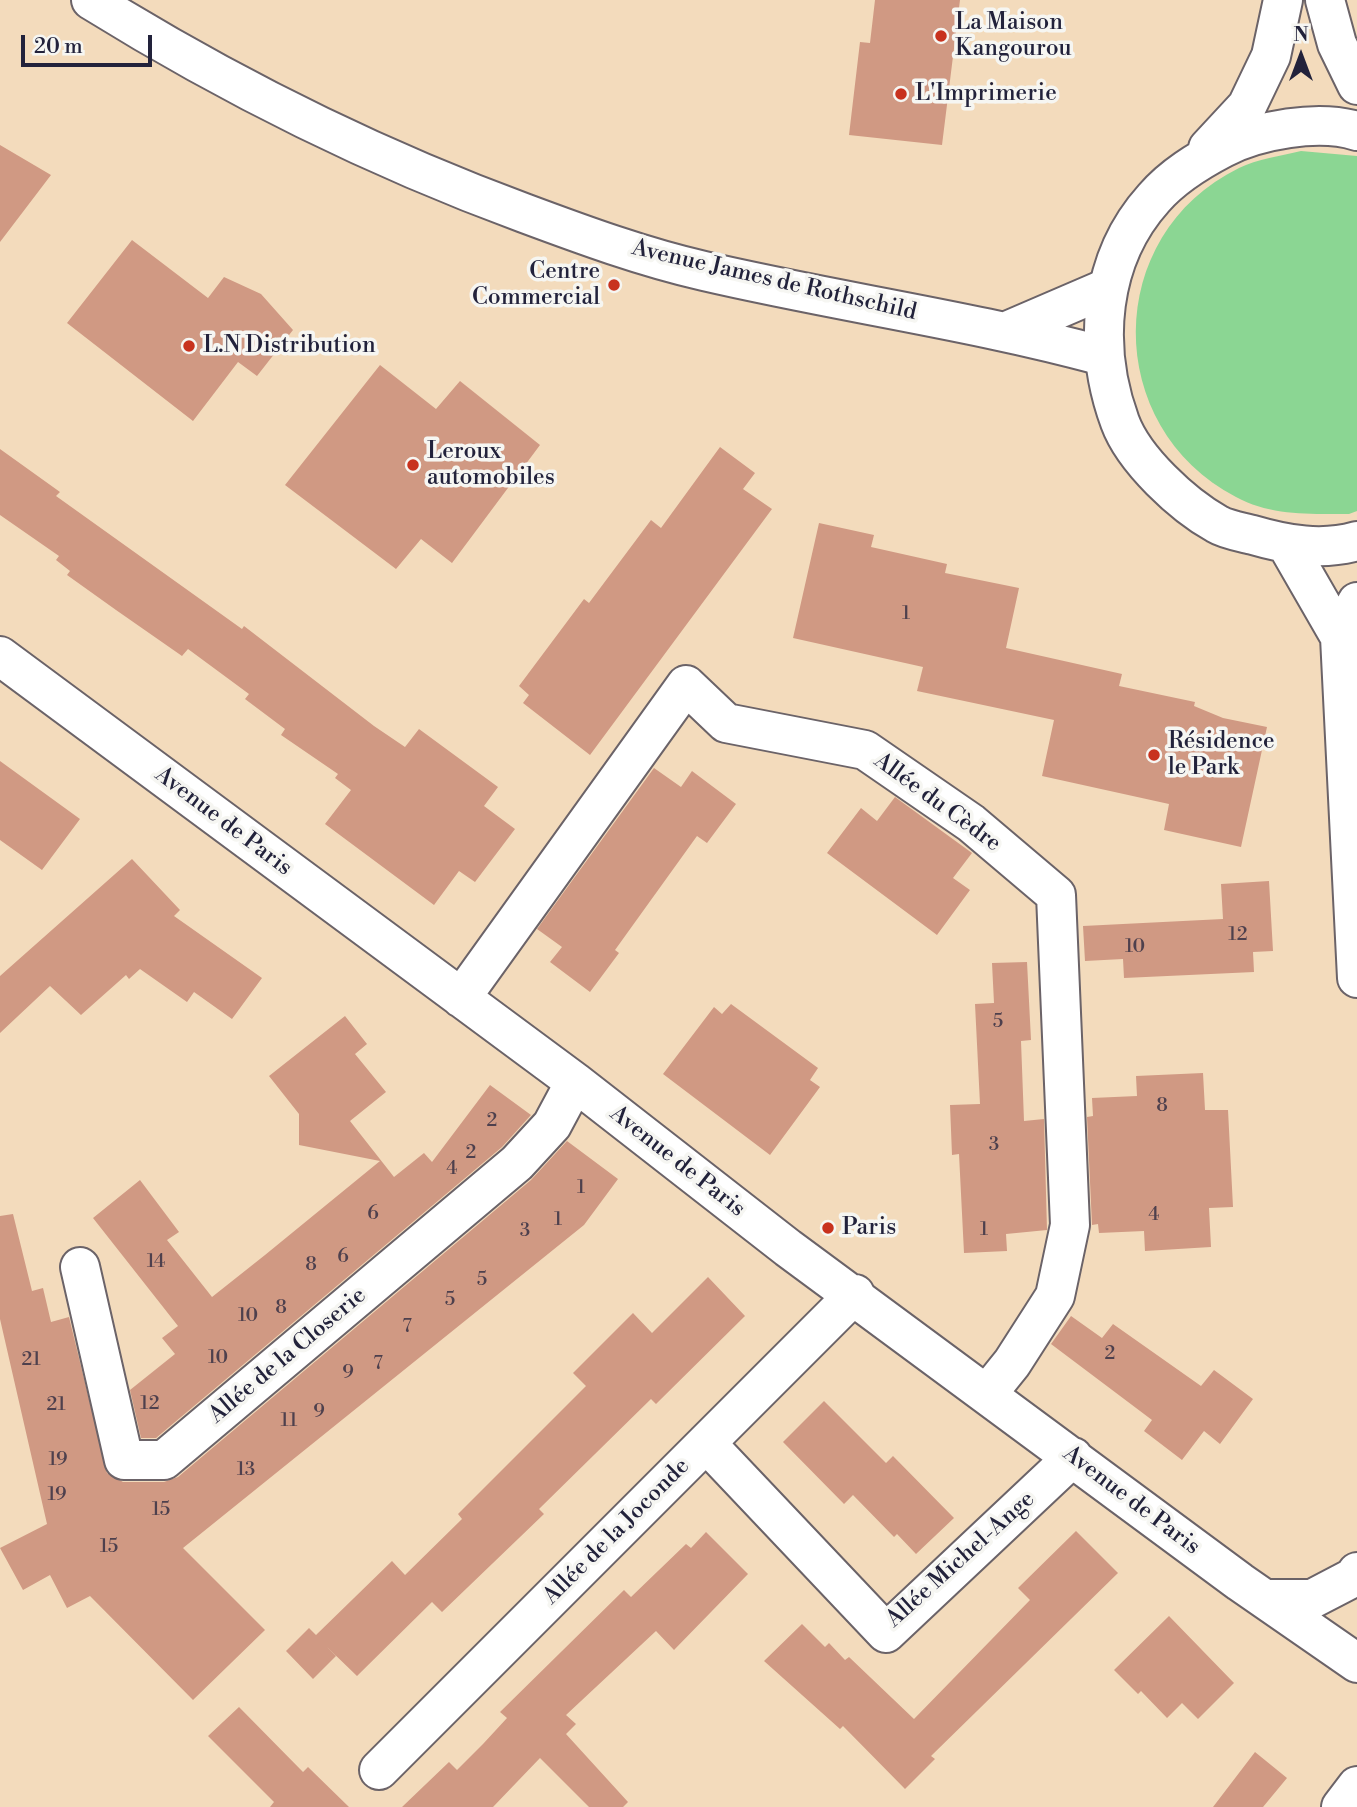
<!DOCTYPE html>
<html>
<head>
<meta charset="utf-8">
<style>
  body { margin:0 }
  #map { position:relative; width:1357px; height:1807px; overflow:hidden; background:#f3dbbc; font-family:"Libre Bodoni",serif }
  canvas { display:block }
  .north { position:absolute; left:1266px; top:21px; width:70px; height:70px; -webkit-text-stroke:5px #f6f6f2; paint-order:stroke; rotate:0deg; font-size:19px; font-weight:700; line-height:28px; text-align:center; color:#22223b }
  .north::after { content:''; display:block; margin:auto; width:24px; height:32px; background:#22223b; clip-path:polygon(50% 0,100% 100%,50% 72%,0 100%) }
  .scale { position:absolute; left:21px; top:35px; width:131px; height:32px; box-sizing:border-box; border:4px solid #22223b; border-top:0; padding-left:9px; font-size:21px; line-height:24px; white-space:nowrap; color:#22223b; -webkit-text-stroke:5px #f6f6f2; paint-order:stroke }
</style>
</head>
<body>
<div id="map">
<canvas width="1357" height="1807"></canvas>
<div class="north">N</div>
<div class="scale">20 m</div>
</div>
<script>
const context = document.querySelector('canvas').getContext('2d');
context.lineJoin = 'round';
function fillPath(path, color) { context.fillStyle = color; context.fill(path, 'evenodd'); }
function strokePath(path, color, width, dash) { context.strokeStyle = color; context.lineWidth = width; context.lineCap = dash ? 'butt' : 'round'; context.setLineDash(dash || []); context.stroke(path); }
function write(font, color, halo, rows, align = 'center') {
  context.font = font + ' "Libre Bodoni",serif'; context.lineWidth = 7; context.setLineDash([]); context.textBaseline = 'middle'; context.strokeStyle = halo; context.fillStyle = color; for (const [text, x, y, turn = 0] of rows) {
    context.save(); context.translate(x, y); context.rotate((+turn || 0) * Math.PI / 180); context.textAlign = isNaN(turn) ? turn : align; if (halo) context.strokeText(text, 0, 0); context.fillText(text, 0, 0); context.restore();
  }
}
fillPath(new Path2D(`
  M1301,151l56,5v355l-8,3c-39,0 -78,2 -113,-17 -134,-70 -134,-262 3,-329 18,-9 42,-12 62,-17z`), '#8bd693');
fillPath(new Path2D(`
  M875,0h85l-18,145 -93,-10 11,-93 10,1z
  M0,145l51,30 -51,67z
  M132,240l76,58 16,-21 37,17 32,36 -36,46 -19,-14 -45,59 -126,-98z
  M380,365l56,44 24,-28 80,64 -88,118 -31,-24 -25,30 -111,-84z
  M720,447l35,26 -12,16 29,20 -182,246 -67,-52 6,-8 -10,-9 65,-87 5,4 62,-83 10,8z
  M0,449l60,43 -4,4 186,133 2,-3 130,100 31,21 14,-18 79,58 -14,19 31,23 -40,53 -16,-11 -25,34 -109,-81 26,-34 -16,-12 3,-4 -57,-39 4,-6 -40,-30 4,-5 -61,-45 -6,7 -66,-46 -49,-35 3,-4 -14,-11 3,-4 -59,-41z
  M819,523l55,12 -3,12 76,17 -2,9 74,15 -13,60 116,26 -3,12 76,16 -1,4 29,12 44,9 -26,120 -77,-17 5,-26 -127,-28 12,-56 -137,-29 6,-24 -130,-29z
  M0,761l80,58 -38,51 -42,-30z
  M654,768l27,19 11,-16 44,33 -29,39 -10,-7 -82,114 4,3 -29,39 -40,-30 12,-15 -25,-18z
  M895,797l77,56 -19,25 17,12 -33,45 -110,-82 34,-45 16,13z
  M132,859l48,51 -6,6 88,62 -30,41 -38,-27 -7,10 -47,-33 -11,10 -3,-4 -45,40 -31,-29 -50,47v-57z
  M1269,881l4,70 -20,1 1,20 -130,6 -1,-19 -38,2 -2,-35 140,-7 -2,-35z
  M1027,962l4,78 -10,1 3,80 20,-2 3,111 -41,4 1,17 -43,2 -5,-99 -7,1 -2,-50 30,-1 -5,-100 19,-1 -2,-40z
  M731,1004l87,64 -8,12 10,7 -50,68 -107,-81 51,-67 8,7z
  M345,1016l22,28 -12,10 31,38 -36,29 44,56 30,-24 8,9 58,-77 41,30 -29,32 -346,291h-15l-11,-48 45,-36 -13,-16 16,-12 -85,-108 47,-38 39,52 -12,8 45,57 53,-42 115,-94 -81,-16v-31l-30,-38z
  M1203,1073l2,37h23l5,97 -24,1 2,39 -66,4 -1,-20 -45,2 -1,-9 -6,1 -5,-108 6,-1 -1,-18 45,-2 -1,-20z
  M567,1141l51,38 -34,46 -401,323 82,82 -72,70 -103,-104 -23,12 -17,-33 -27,15 -23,-42 47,-24 -47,-205v-103l13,-2 19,77 11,-3 8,34 18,-5 38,156 16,9h41l14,-5 353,-297z
  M708,1277l37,39 -89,88 -5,-5 -112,110 5,5 -102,98 -10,-10 -75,74 -30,-29 9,9 -23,23 -27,-28 23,-23 7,7 76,-74 13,14 57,-56 -4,-5 128,-128 -13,-13 60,-60 19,20z
  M1071,1316l31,22 11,-14 88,62 13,-16 39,29 -33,45 -16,-13 -22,29 -38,-29 8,-11 -101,-76z
  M824,1401l62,62 7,-7 61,62 -38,36 -19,-20 -3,3 -41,-42 -9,9 -61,-62z
  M1076,1531l42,42 -187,183 4,3 -30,30 -62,-63 -3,3 -76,-68 38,-37 23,23 4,-4 16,17 4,-3 65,62 116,-119 -12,-12z
  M706,1532l42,42 -74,76 -18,-19 -90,84 10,9 -10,10 62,68 -5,5h-34l-49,-49 -47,49h-91l47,-45 8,8 26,-26 24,-26 -7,-6 124,-122 7,7 55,-53 5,4z
  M1169,1616l65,67 -36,36 -16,-16 -15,15 -26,-27 -3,3 -24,-24z
  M239,1707l64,65 5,-5 41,40h-79l4,-5 -66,-66z
  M1255,1752l32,26 -24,29h-50z`), '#d09983');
const minor = new Path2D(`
  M91,0c137,85 281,157 433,213 59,22 119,44 180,58 133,31 267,49 399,85
  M1007,331l100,-43
  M0,656l575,426 213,166 452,334 117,81
  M461,998l225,-313 40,38 139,27 106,73 85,72 14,330 -15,71 -43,67 -25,31
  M80,1267l44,193h40l353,-297 35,-38 23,-43
  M706,1443l180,190 187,-176
  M1266,1599h46l42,-22 3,-5
  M379,1770l476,-476`);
const secondary = new Path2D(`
  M1325,0l12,44 20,41
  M1357,131c-39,-12 -99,-1 -134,17 -25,13 -50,28 -69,50 -55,61 -62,148 -34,224 14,38 63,83 97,102 10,6 25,8 36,11 34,10 69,16 104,6
  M1208,148l39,-42 24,-50 12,-56
  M1287,545l53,92 17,341
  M1340,637l17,-35
  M1341,1807l16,-21`);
strokePath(minor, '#6b6368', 42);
strokePath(secondary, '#6b6368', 42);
strokePath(minor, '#fff', 38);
strokePath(secondary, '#fff', 38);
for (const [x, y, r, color] of [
  [941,36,7,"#c8321e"],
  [901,94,7,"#c8321e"],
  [614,285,7,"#c8321e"],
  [189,346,7,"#c8321e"],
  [413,465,7,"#c8321e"],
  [1154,755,7,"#c8321e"],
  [828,1228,7,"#c8321e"]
]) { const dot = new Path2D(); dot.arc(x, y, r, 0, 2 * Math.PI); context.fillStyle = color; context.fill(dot); strokePath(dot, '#f6f6f2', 2.5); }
write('19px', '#4e404d', null, [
  ["1",906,614],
  ["12",1238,935],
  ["10",1135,947],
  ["5",998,1022],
  ["8",1162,1106],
  ["2",492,1121],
  ["3",994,1145],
  ["2",471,1153],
  ["4",452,1169],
  ["1",581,1188],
  ["6",373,1214],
  ["4",1154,1215],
  ["1",558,1220],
  ["1",984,1230],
  ["3",525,1231],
  ["6",343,1257],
  ["14",156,1262],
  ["8",311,1265],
  ["5",482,1280],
  ["5",450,1300],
  ["8",281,1308],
  ["10",248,1316],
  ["7",407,1327],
  ["2",1110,1354],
  ["10",218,1358],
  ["21",31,1360],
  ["7",378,1364],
  ["9",348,1373],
  ["12",150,1404],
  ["21",56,1405],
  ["9",319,1412],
  ["11",289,1421],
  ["19",58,1460],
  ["13",246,1470],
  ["19",57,1495],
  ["15",161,1510],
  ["15",109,1547]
]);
write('23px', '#22223b', '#f6f6f2', [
  ["La Maison",955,23],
  ["Kangourou",955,49],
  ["L'Imprimerie",915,94],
  ["Centre",600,272,"right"],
  ["Commercial",600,298,"right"],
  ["L.N Distribution",203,346],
  ["Leroux",427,452],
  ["automobiles",427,478],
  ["Résidence",1168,742],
  ["le Park",1168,768],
  ["Paris",842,1228]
], 'left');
write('23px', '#22223b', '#f6f6f2', [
  ["Avenue James de Rothschild",774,281,13],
  ["Allée du Cèdre",937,803,36],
  ["Avenue de Paris",223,822,37],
  ["Avenue de Paris",677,1162,38],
  ["Allée de la Closerie",288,1356,-40],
  ["Avenue de Paris",1131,1501,37],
  ["Allée de la Joconde",617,1532,-45],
  ["Allée Michel-Ange",961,1560,-42]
]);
</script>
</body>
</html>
